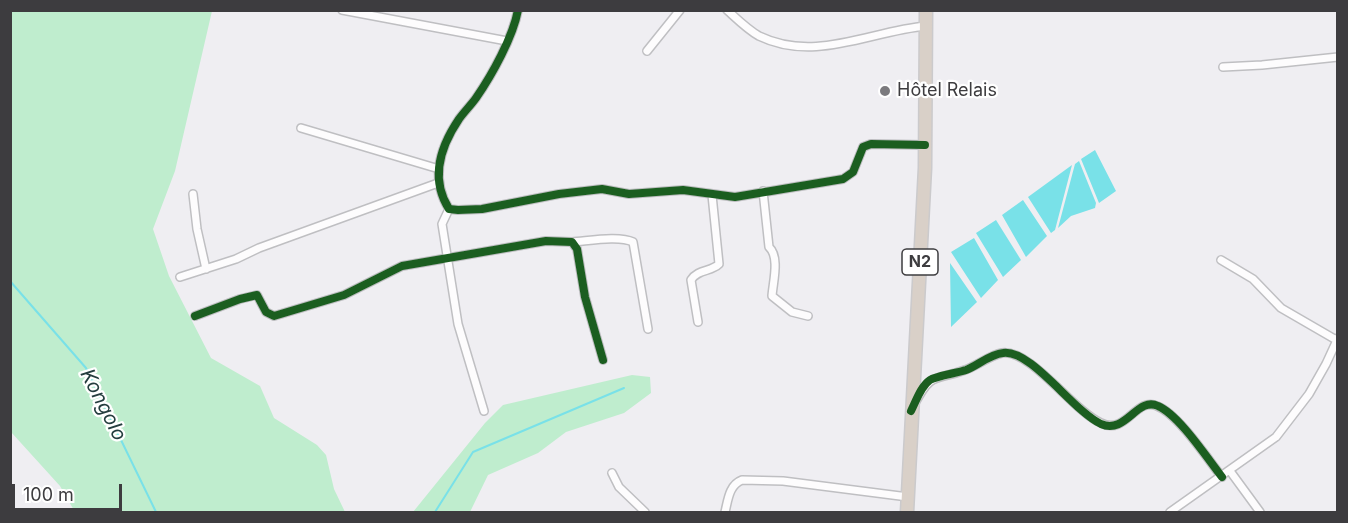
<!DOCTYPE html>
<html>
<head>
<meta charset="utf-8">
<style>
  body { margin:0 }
  #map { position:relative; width:1348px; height:523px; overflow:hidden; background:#efeef2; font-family:Inter,sans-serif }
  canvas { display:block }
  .frame { position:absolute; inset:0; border:12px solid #3d3c3f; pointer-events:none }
  .scale { position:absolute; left:12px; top:484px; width:110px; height:27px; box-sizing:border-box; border:3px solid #3d3c3f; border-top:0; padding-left:8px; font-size:18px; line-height:21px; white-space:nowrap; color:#3d3c3f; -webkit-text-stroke:4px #fff; paint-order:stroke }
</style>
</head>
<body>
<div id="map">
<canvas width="1348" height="523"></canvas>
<div class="frame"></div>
<div class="scale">100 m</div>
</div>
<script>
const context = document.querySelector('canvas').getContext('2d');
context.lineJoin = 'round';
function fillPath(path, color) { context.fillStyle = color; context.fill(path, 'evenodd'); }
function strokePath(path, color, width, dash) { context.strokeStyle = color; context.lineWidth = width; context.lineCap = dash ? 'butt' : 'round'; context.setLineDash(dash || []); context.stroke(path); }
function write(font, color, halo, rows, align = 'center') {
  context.font = font + ' Inter,sans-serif'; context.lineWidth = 4.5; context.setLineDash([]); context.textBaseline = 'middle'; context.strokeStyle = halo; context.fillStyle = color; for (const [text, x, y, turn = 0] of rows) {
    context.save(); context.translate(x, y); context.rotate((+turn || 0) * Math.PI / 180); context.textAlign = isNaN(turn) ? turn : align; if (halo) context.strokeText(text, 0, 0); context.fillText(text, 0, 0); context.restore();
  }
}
fillPath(new Path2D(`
  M11,10l201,1 -37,160 -22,58 16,47 42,82 49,28 14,32 43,27 9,10 8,34 11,23h-270l-15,-26 -49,-54z
  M632,375l18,2 1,16 -27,20 -58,19 -28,21 -50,22 -18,37h-57l72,-89 18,-18z`), '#bfedce');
fillPath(new Path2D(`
  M1095,150l21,41 -17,12 -18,-44z
  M1079,161l17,42 -1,5 -24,8 -13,12 17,-64z
  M1072,165l-17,65 -4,3 -23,-36z
  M1023,200l24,36 -21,21 -24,-42z
  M996,220l25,40 -18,17 -27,-44z
  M974,238l24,42 -17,18 -30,-46z
  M950,263l27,39 -26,25z`), '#79e1e8');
strokePath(new Path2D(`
  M10,281l76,87 70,144
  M435,512l38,-60 151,-64`), '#79e1e8', 2);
const street = new Path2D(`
  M342,10l165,31
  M518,10c-5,27 -26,65 -42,88 -5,7 -12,14 -17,21 -19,28 -29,60 -10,90l9,1 24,-1 77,-15 43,-5 27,5 54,-4 52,7 108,-18 10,-7 10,-25 8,-3 54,1
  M727,10c10,9 21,20 32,26 56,27 111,-5 167,-10
  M647,51l33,-41
  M1223,67l39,-2 76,-8
  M301,128l138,41
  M763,191l6,56c11,10 4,35 3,49l20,16 16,4
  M193,194l4,35 9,40
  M449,209l-7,15 16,100 26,87
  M572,242c16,-1 47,-7 61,0l15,87
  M1221,260l32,19 28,29 57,33
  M180,277l56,-18 23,-11 179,-65
  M195,316l45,-17 17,-4 9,17 8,4 70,-21 58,-29 144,-25 26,1 5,7 8,48 18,63
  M698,322l-7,-42c7,-11 20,-8 28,-16l-7,-69
  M915,403c17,-32 20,-22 50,-33 12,-4 25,-15 37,-17 29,-4 70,57 99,70 25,13 35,-27 56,-17 21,8 50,52 65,71
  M1230,471l30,41
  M612,473l7,14 26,25
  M725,512c3,-12 4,-27 17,-32l41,1 125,16
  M1170,512l106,-75 33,-43 17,-30 12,-26`);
const highway = new Path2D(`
  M907,512l18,-344 1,-158`);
strokePath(street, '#bfbfc2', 10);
strokePath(highway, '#cbcacc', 15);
strokePath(street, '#fdfcfd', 7);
strokePath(highway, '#d9d0c8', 12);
strokePath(new Path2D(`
  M518,10c-5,27 -26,65 -42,88 -5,7 -12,14 -17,21 -19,28 -29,60 -10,90l9,1 24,-1 77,-15 43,-5 27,5 54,-4 52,7 108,-18 10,-7 10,-25 8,-3 54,1
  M195,316l45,-17 17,-4 9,17 8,4 70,-21 58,-29 144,-25 26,1 5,7 8,48 18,63
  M911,411c5,-10 10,-25 19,-31 6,-4 27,-7 36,-10 11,-4 24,-16 37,-17 28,-4 69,57 98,71 25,11 36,-28 57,-18 21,9 49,52 64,71`), '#1b5e20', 8);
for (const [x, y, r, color] of [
  [885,91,6,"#7b7a7e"]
]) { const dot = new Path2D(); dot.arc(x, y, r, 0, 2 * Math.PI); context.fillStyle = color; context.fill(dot); strokePath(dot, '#fff', 2); }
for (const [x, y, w] of [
  [920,262,36]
]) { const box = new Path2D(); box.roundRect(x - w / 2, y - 13, w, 26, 4.5); context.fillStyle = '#fff'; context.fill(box); strokePath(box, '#3d3c3f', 1.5); }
write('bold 16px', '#3d3c3f', null, [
  ["N2",920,262]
]);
write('18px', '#3d3c3f', '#fff', [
  ["Hôtel Relais",897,91]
], 'left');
write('italic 20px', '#253e3f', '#fff', [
  ["Kongolo",103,405,63]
]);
</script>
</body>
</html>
